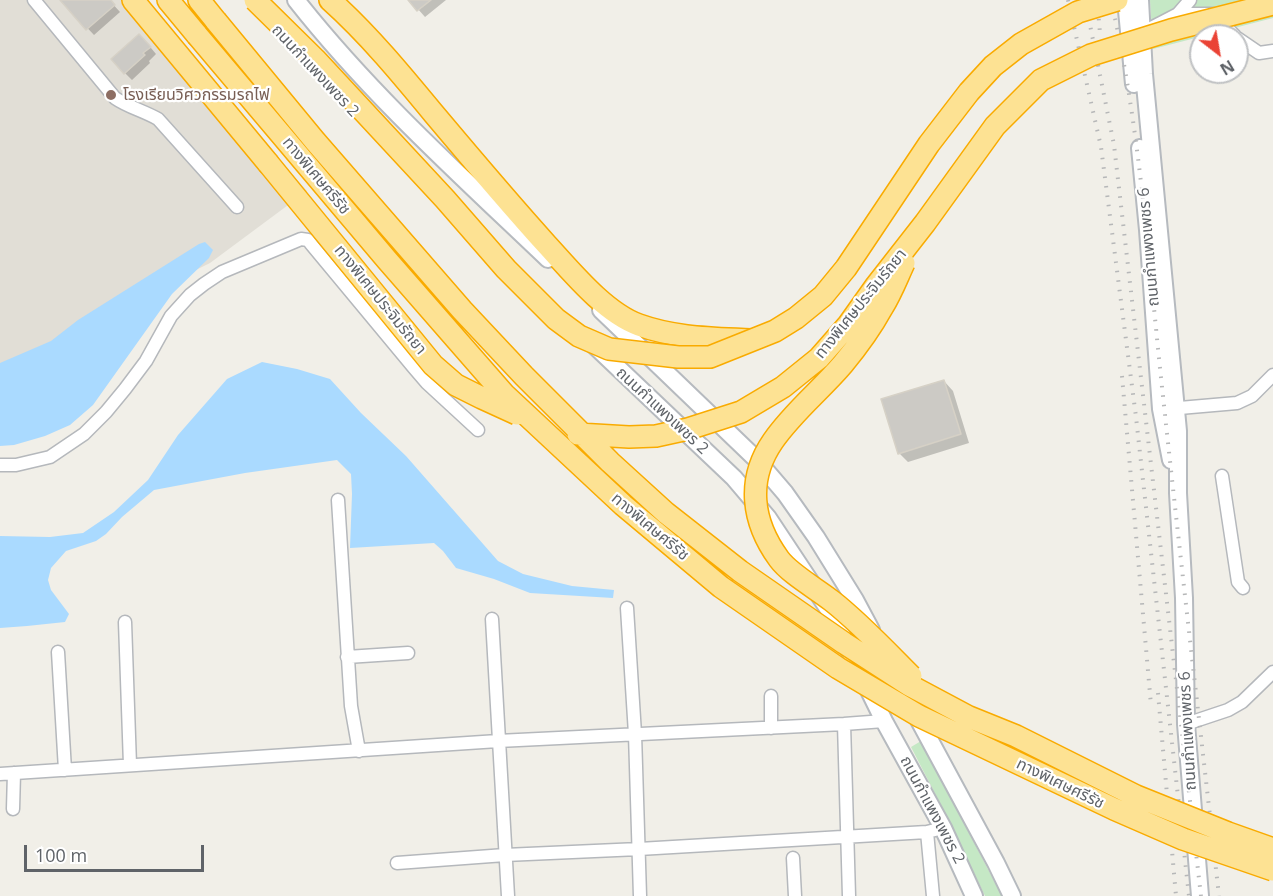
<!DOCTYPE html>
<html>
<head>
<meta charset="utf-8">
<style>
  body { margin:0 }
  #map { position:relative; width:1273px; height:896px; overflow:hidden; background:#f1efe8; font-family:"Open Sans",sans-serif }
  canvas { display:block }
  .north { position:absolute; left:1189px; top:24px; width:60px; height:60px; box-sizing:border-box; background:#fff; border:2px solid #bfc1c3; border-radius:50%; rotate:149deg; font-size:16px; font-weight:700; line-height:24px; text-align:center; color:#5f6368 }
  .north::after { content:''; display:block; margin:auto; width:21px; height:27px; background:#ea4335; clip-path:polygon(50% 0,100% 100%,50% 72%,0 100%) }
  .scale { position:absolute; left:24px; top:845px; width:180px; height:27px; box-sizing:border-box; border:3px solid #5f6368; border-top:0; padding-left:8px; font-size:18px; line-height:21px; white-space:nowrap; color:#5f6368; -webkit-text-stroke:4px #fff; paint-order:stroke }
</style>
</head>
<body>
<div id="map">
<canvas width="1273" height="896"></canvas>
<div class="north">N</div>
<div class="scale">100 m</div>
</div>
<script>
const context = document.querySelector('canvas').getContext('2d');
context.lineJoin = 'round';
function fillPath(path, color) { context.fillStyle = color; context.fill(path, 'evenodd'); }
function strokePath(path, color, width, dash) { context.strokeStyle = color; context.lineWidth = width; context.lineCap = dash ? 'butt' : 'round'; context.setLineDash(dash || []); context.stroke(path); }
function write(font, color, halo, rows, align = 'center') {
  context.font = font + ' "Open Sans","Noto Sans Thai",sans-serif'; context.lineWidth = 4.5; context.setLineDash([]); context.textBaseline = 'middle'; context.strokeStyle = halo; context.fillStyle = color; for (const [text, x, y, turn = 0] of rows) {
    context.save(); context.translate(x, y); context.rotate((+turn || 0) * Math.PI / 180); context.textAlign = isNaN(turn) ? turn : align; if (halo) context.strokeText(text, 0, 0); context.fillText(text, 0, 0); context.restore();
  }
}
fillPath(new Path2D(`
  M0,0h137l170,191 -97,72 -210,104z`), '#e1ded6');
fillPath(new Path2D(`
  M1150,0h123v18l-120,31z
  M921,741l81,155h-17l-42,-87 -32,-62z`), '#c5e8c5');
fillPath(new Path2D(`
  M205,242l8,8 -4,8 -37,36 -79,111 -23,20 -25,11 -31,9 -14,1v-83l51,-22 27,-21 121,-76z
  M262,362l35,7 33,10 31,34 45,43 92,105 25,13 49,12 42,4 -1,8 -83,-5 -36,-14 -38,-11 -13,-17 -9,-8 -84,5 2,-54 -1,-20 -14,-14 -92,13 -91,17 -32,27 -16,17 -10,7 -30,10 -15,17 -3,12 3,10 18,24 -4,8 -38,4 -27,2v-92l50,1 33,-4 31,-21 34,-32 30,-45 49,-56z`), '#aadaff');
fillPath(new Path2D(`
  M61,0h48l11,12 -26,23z
  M410,0h36l-21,17z
  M146,42l10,12 -7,7 1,2 -18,17 -7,-7z
  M944,381l9,10 16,52 -61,19 -9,-9z`), '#0003');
const building = new Path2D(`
  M60,0h51l4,5 -29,25z
  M408,0h23l-14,11z
  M139,34l12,13 -8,6 2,2 -21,19 -13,-15z
  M944,380l17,54 -63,20 -17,-55z`);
fillPath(building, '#cccac5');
strokePath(building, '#d6d1c6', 1.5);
const street = new Path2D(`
  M34,0l81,98c13,9 29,13 43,21l79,88
  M1178,14h35l22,22
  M1151,28l27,-14 12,-14
  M1237,38l22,15 14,-2
  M1168,409l69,-6 15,-7 21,-21
  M0,465h16l34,-8 34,-23 22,-22 19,-23 21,-28 25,-45 19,-21 14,-11 18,-12 79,-33 7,1 3,4 103,124 13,15 51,47
  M1222,476l16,106 5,6
  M338,500l13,206 8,45
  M627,608l8,126 5,162
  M492,619l16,277
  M125,622l5,143
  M58,652l7,118
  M347,657l61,-4
  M844,724l5,172
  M1186,724l42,-14 14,-8 31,-30
  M771,728v-32
  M0,774l498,-33 346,-17 40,-3
  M13,809l1,-36
  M927,832l6,64
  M793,858l2,38
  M397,863l108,-8 134,-6 288,-17 16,-4`);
const secondary = new Path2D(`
  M296,0c74,94 165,176 252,259
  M1126,0l8,84
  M1140,0l4,74 34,357v62l6,105 2,126 14,172
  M1140,148l8,82 13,179 10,51
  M601,310l154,148 30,35 31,44 39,63 16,30
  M594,345l140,133 34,40 63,95 53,108 59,107 31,68
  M914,711l82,152 16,33`);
const highway = new Path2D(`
  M133,0l135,163
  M168,0l29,35
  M199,0l17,21
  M330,0c38,34 71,74 104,114 37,44 74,88 113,131 24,26 58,68 92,80 36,13 73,13 112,15`);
strokePath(street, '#b5b8bc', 15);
strokePath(secondary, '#b6babf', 20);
strokePath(highway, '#f9ab00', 24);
strokePath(street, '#fff', 12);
strokePath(secondary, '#fff', 16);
strokePath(highway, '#fde293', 21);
strokePath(new Path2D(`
  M1068,0l33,147 35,270 53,479
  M1085,0l29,145 87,751
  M1097,0l3,33
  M1111,0c29,127 37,257 51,387 18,169 38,339 57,509
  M1122,376l29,329
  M1158,693l18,203`), '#b6b7b8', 4, [1.5, 8]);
const highwayBridge = new Path2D(`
  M255,0l60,59 130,140 61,70 50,50 23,17 30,13 69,8h32l65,-26 21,-13 27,-22 23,-28 83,-124 40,-52 24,-26 28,-22 57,-32 39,-12
  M216,21l99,120 147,169 62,66 86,86 56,51 74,58 104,72 65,42 60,32 47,19 120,60 92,37 45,16
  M197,35l190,225 117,134 119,111 98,82 117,81 81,48 195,93 69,30 90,31
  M268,163l165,202 23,20 26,13 35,16
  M904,263c-7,15 -13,31 -22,45 -11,20 -24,38 -39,56 -22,26 -50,48 -70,77 -27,39 -21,81 6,118 11,15 38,30 53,42 28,22 54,50 79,75
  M578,434l51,3 27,-1 32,-7 53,-17 42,-25 36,-29 29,-33 27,-38 50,-64 70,-97 46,-46 50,-25 80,-25 102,-26`);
strokePath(highwayBridge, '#f9ab00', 24, []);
strokePath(highwayBridge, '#fde293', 21);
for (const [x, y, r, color] of [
  [111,95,6,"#8d6e63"]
]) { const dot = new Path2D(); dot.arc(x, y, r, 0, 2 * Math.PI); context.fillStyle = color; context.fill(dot); strokePath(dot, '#fff', 2); }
write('16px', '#5f6368', '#fff', [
  ["ถนนกำแพงเพชร 2",315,71,47],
  ["ทางพิเศษศรีรัช",316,176,50],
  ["ถนนกำแพงเพชร 6",1149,247,-95],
  ["ทางพิเศษประจิมรัถยา",380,300,51],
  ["ทางพิเศษประจิมรัถยา",861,304,-51],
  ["ถนนกำแพงเพชร 2",662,411,43],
  ["ทางพิเศษศรีรัช",650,527,40],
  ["ถนนกำแพงเพชร 6",1188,731,-93],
  ["ทางพิเศษศรีรัช",1060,784,26],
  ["ถนนกำแพงเพชร 2",932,810,62]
]);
write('16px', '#785e54', '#fff', [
  ["โรงเรียนวิศวกรรมรถไฟ",123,95]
], 'left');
</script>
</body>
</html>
